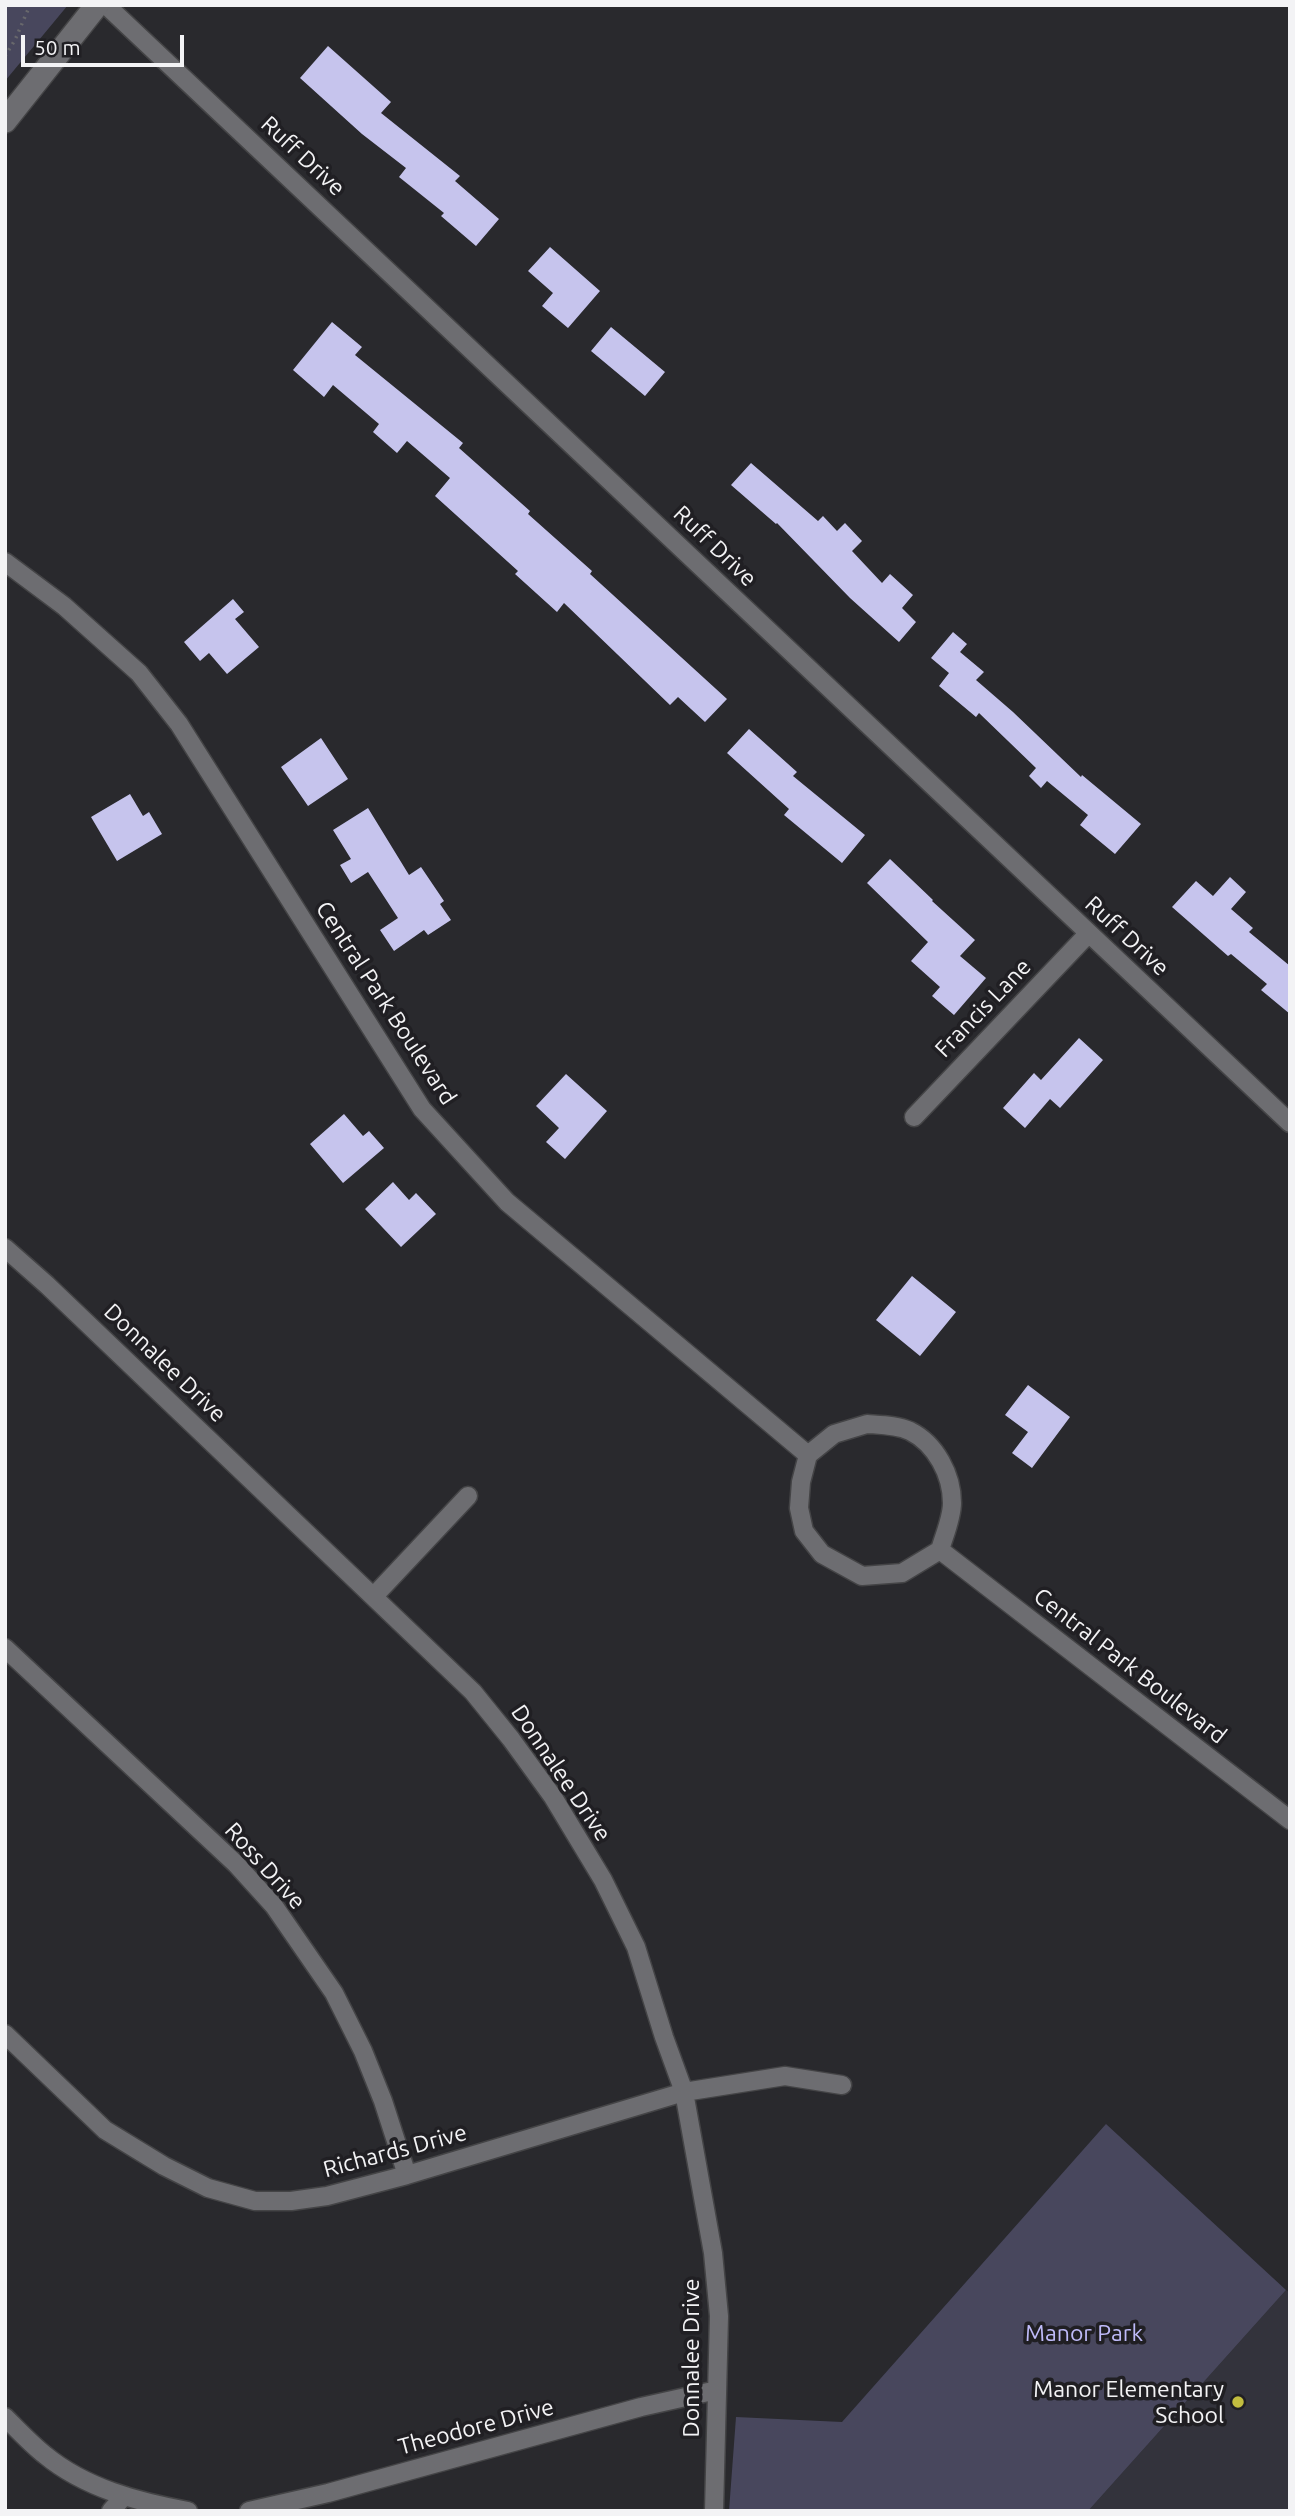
<!DOCTYPE html>
<html>
<head>
<meta charset="utf-8">
<style>
  body { margin:0 }
  #map { position:relative; width:1295px; height:2516px; overflow:hidden; background:#29292d; font-family:Ubuntu,sans-serif }
  canvas { display:block }
  .frame { position:absolute; inset:0; border:7px solid #f3f3f5; pointer-events:none }
  .scale { position:absolute; left:21px; top:35px; width:163px; height:32px; box-sizing:border-box; border:4px solid #f3f3f5; border-top:0; padding-left:9px; font-size:21px; line-height:24px; white-space:nowrap; color:#f3f3f5; -webkit-text-stroke:5px #201f23; paint-order:stroke }
</style>
</head>
<body>
<div id="map">
<canvas width="1295" height="2516"></canvas>
<div class="frame"></div>
<div class="scale">50 m</div>
</div>
<script>
const context = document.querySelector('canvas').getContext('2d');
context.lineJoin = 'round';
function fillPath(path, color) { context.fillStyle = color; context.fill(path, 'evenodd'); }
function strokePath(path, color, width, dash) { context.strokeStyle = color; context.lineWidth = width; context.lineCap = dash ? 'butt' : 'round'; context.setLineDash(dash || []); context.stroke(path); }
function write(font, color, halo, rows, align = 'center') {
  context.font = font + ' Ubuntu,sans-serif'; context.lineWidth = 7; context.setLineDash([]); context.textBaseline = 'middle'; context.strokeStyle = halo; context.fillStyle = color; for (const [text, x, y, turn = 0] of rows) {
    context.save(); context.translate(x, y); context.rotate((+turn || 0) * Math.PI / 180); context.textAlign = isNaN(turn) ? turn : align; if (halo) context.strokeText(text, 0, 0); context.fillText(text, 0, 0); context.restore();
  }
}
fillPath(new Path2D(`
  M1286,2290l4,3v218h-202z`), '#33333c');
fillPath(new Path2D(`
  M5,5h63l-63,76z
  M1106,2124l180,166 -198,221h-359l7,-94 106,5z`), '#48475d');
fillPath(new Path2D(`
  M328,46l63,56 -10,11 79,63 -5,5 44,38 -23,27 -35,-30 3,-3 -45,-36 7,-9 -44,-34 -62,-56z
  M550,247l50,44 -32,37 -26,-22 11,-13 -25,-22z
  M332,322l30,25 -7,8 108,88 -4,5 71,63 -2,3 64,57 -2,3 137,125 -22,23 -27,-25 -8,8 -106,-102 -7,9 -42,-38 3,-3 -83,-75 15,-18 -43,-37 -10,12 -24,-21 6,-8 -46,-39 -9,12 -31,-27z
  M611,327l54,45 -20,24 -54,-45z
  M751,463l67,58 5,-5 14,15 8,-8 17,18 -10,10 30,32 8,-9 23,21 -11,13 14,14 -17,20 -49,-44 -73,-75 -1,1 -45,-39z
  M233,599l11,13 -9,7 24,28 -32,27 -18,-21 -9,8 -16,-19z
  M953,632l14,12 -7,8 24,20 -8,8 37,32 68,65 1,-2 59,49 -26,30 -35,-29 8,-10 -41,-34 -6,7 -12,-12 7,-8 -57,-55 -3,4 -37,-31 10,-13 -18,-15z
  M749,729l48,43 -4,4 72,59 -23,28 -58,-48 5,-6 -62,-56z
  M321,738l27,41 -40,27 -27,-39z
  M130,794l13,22 6,-4 13,22 -45,27 -26,-44z
  M368,808l41,67 12,-8 23,34 -4,3 11,16 -23,15 -4,-5 -30,21 -14,-21 18,-12 -30,-46 -17,11 -11,-18 11,-6 -18,-29z
  M890,859l43,41 -1,1 43,39 -15,16 26,22 -32,37 -22,-19 8,-9 -29,-26 17,-19 -61,-59z
  M1230,877l16,15 -15,17 22,19 -4,4 41,34v48l-29,-24 6,-6 -36,-30 -3,2 -56,-49 24,-26 17,15z
  M1079,1038l24,22 -43,48 -10,-9 -25,29 -22,-20 31,-35 7,7z
  M566,1074l41,37 -42,48 -19,-17 13,-14 -23,-22z
  M344,1114l19,22 6,-5 15,17 -41,35 -33,-39z
  M393,1182l16,18 7,-7 20,21 -35,33 -36,-38z
  M912,1276l44,36 -36,44 -44,-36z
  M1028,1385l42,32 -38,51 -20,-15 16,-21 -23,-17z`), '#c6c4ed');
const minor = new Path2D(`
  M106,5l1184,1118
  M5,562l59,44 75,67 40,51 243,385 85,93 301,253
  M914,1117l174,-183
  M5,1248l42,37 426,407 38,47 42,58 50,83 33,67 28,90 20,55 29,161 6,63 -5,195
  M867,1424c15,1 30,1 43,7 26,13 42,44 42,72 0,15 -8,33 -12,47l-38,23 -40,3 -40,-22 -18,-23 -5,-23 2,-26 7,-27 26,-21z
  M940,1550l350,270
  M374,1596l94,-100
  M5,1648l231,216 38,42 60,87 29,58 20,50 24,74
  M5,2034l100,96 59,36 44,22 47,13h36l36,-5 80,-21 277,-83 101,-16 57,9
  M5,2417c13,13 26,27 40,38 40,33 93,47 143,56
  M111,2511l13,-15
  M249,2511l79,-18 313,-86 76,-17`);
const tertiary = new Path2D(`
  M5,121l92,-116`);
strokePath(minor, '#444446', 21);
strokePath(tertiary, '#444446', 26);
strokePath(new Path2D(`
  M5,56l10,-16 15,-35`), '#68686c', 3.5, [2, 5]);
strokePath(minor, '#6d6d71', 18);
strokePath(tertiary, '#6d6d71', 23);
for (const [x, y, r, color] of [
  [1238,2402,7,"#c2bd3f"]
]) { const dot = new Path2D(); dot.arc(x, y, r, 0, 2 * Math.PI); context.fillStyle = color; context.fill(dot); strokePath(dot, '#201f23', 2.5); }
write('23px', '#f3f3f5', '#201f23', [
  ["Ruff Drive",303,156,43],
  ["Ruff Drive",715,546,44],
  ["Ruff Drive",1127,936,43],
  ["Central Park Boulevard",386,1003,57],
  ["Francis Lane",983,1008,-46],
  ["Donnalee Drive",165,1363,44],
  ["Central Park Boulevard",1130,1666,38],
  ["Donnalee Drive",561,1773,56],
  ["Ross Drive",265,1866,48],
  ["Richards Drive",395,2151,-15],
  ["Donnalee Drive",691,2358,-90],
  ["Theodore Drive",476,2427,-15]
]);
write('23px', '#bebaf8', '#201f23', [
  ["Manor Park",1084,2333]
]);
write('23px', '#f3f3f5', '#201f23', [
  ["Manor Elementary",1224,2389],
  ["School",1224,2415]
], 'right');
</script>
</body>
</html>
